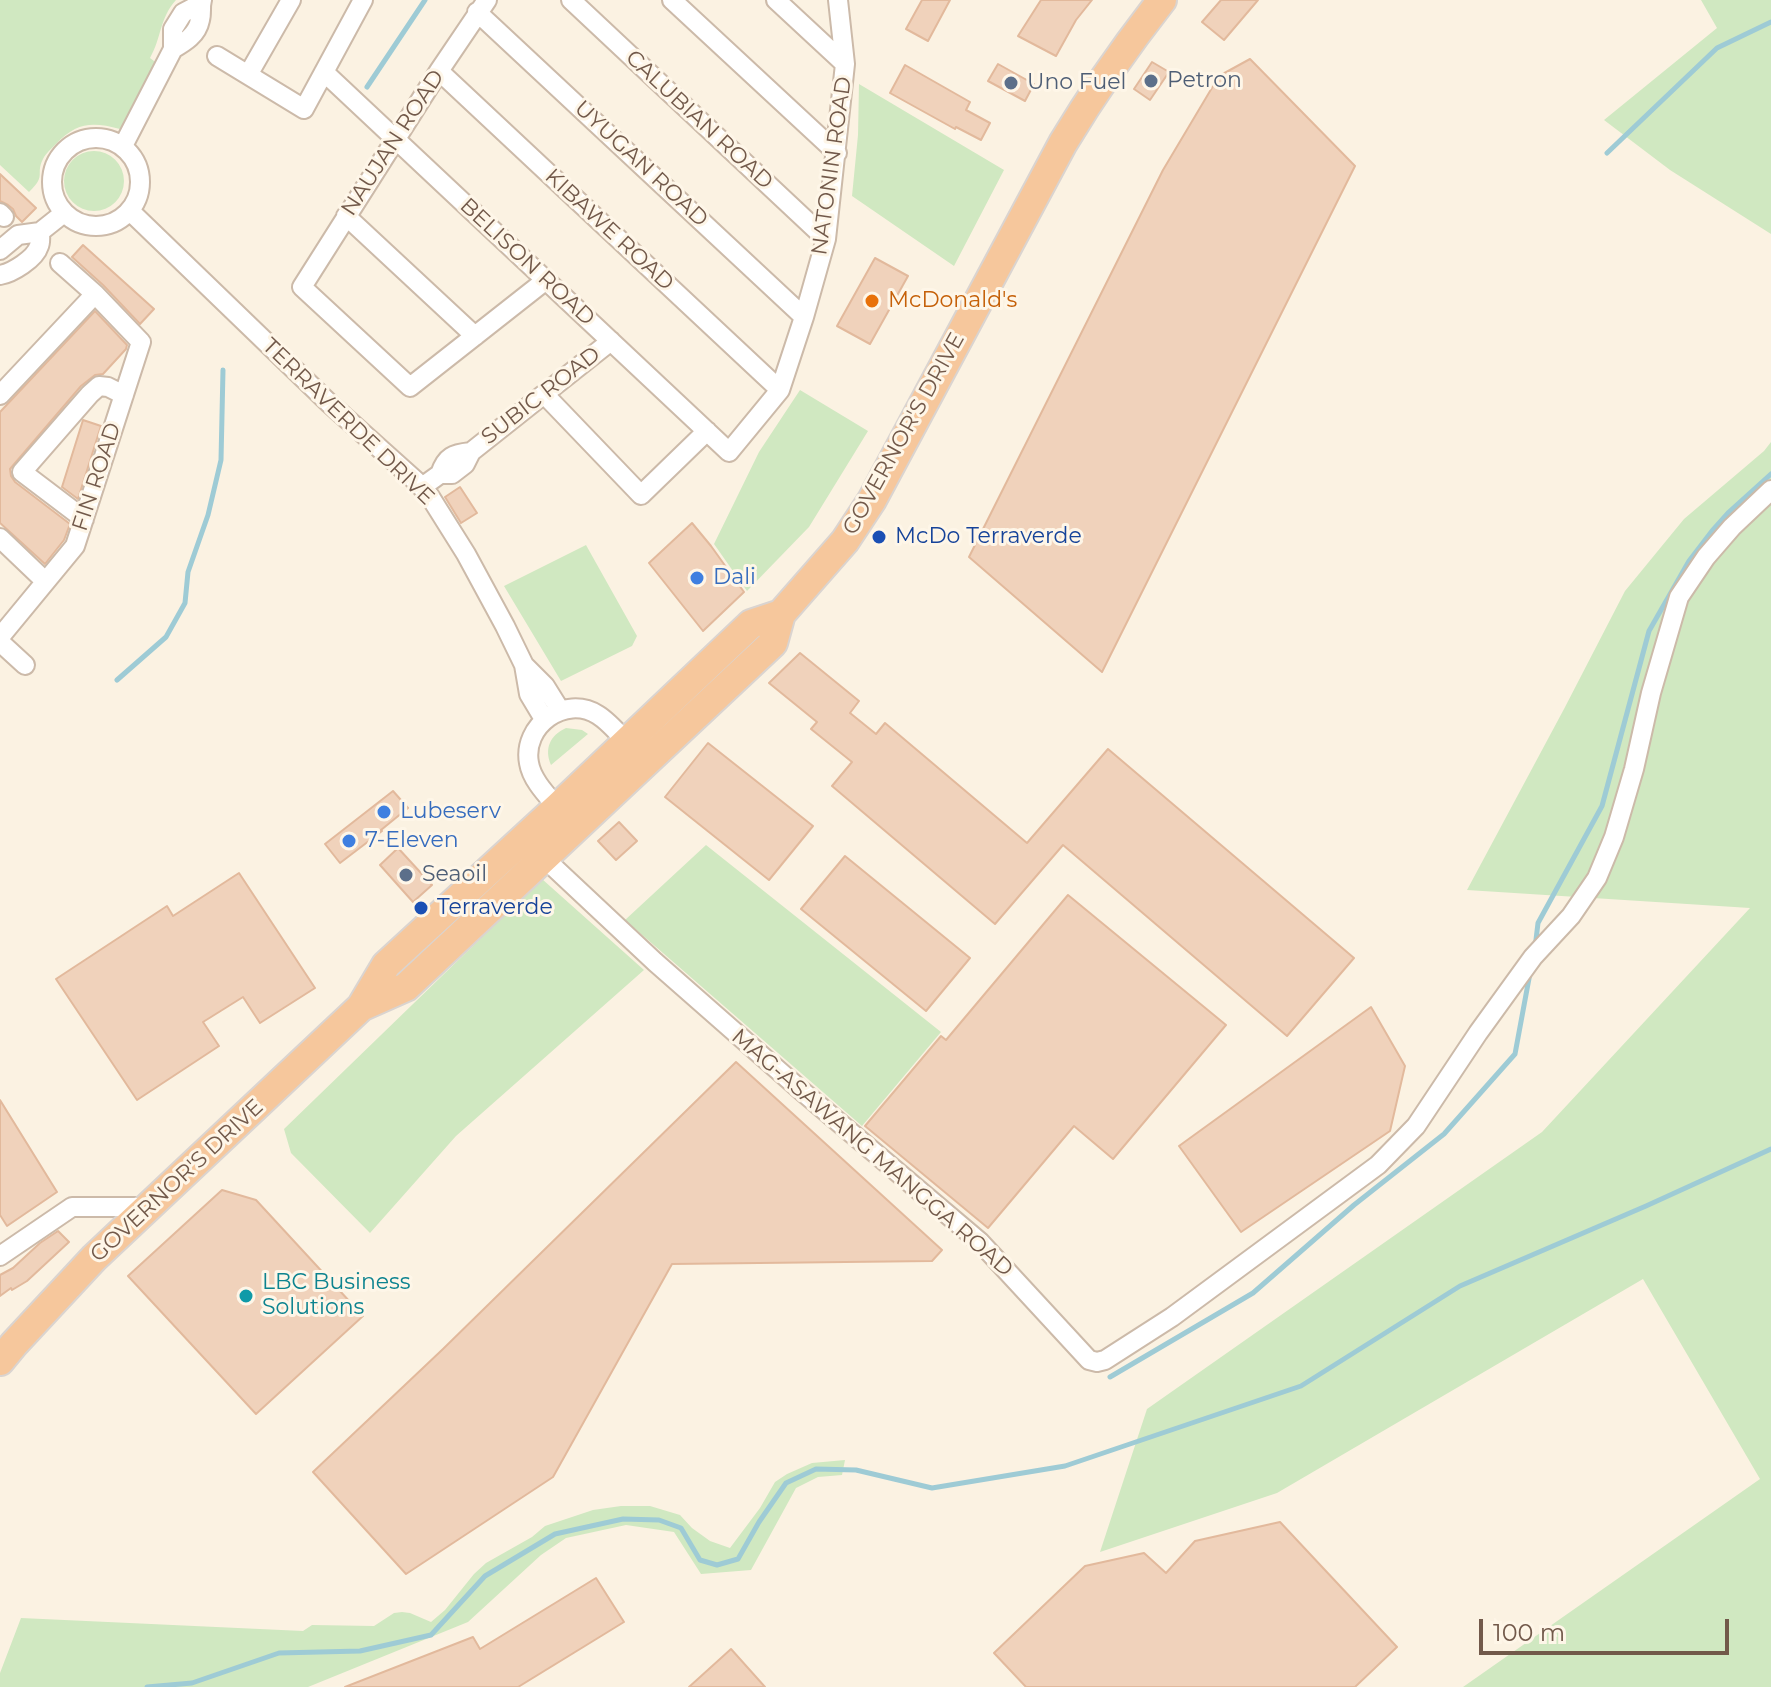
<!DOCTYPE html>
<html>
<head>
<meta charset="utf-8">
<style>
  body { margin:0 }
  #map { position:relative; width:1771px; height:1687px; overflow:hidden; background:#fbf2e2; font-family:Montserrat,sans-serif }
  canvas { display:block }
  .scale { position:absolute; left:1479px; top:1619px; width:250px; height:36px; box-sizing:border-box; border:4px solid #72594a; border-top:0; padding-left:10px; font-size:24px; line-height:28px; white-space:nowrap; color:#72594a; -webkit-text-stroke:6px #fef6e8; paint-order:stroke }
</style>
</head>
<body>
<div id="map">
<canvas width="1771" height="1687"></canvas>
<div class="scale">100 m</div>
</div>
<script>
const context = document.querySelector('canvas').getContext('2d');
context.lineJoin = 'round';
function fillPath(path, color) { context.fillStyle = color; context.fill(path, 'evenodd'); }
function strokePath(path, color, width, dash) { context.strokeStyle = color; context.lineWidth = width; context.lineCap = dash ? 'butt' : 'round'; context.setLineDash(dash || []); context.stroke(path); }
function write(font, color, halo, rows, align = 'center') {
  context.font = font + ' Montserrat,sans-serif'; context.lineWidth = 6; context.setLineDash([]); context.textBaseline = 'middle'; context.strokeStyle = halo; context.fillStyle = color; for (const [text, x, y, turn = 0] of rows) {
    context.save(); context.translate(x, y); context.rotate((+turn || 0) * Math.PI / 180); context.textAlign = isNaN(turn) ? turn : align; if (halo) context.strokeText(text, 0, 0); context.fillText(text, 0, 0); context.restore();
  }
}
fillPath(new Path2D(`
  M0,0h176c-17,19 -14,37 -26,58l8,6 -38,65c-28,-7 -43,-7 -64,15 -4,4 -10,9 -13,15 -8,16 4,16 -14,33l-29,-27z
  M1701,0h70v234l-101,-64 -66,-50 113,-92z
  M859,84l145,86 -50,96 -102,-70 6,-61z
  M64 181a30 30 0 1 1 60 0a30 30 0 1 1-60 0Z
  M800,390l68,41 -59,96 -62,64 -33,-47 45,-92z
  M1771,442v1245h-308l297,-208 -117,-200 -366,214 -177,59 47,-143 395,-277 208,-224 -283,-18 97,-181 61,-118 59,-72 80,-68z
  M586,545l51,91 -5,10 -71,35 -57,-95z
  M566,728l16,2 6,4 -37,31c-7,-16 -1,-30 15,-37z
  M706,845l235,187 -79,94 -237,-206z
  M542,879l102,91 -188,166 -86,97 -79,-80 -7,-24z
  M845,1460l-3,15 -24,2 -22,11 -45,82 -50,4 -27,-42 -48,-7 -60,13 -25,17 -73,67 -160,65h-308v-14l21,-55 282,13 9,-6 62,1 20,-13 8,-1 8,1 21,9 14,-12 29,-36 12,-11 46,-26 13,-11 48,-16 28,-4h29l30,9 12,13 18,13 20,7 30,-40 15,-26 12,-8 25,-11z`), '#d0e8c1');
strokePath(new Path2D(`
  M367,87l58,-87
  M1607,153l110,-105 54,-26
  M117,680l49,-43 19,-34 3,-31 20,-57 13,-55 2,-90
  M1535,948l3,-25 64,-117 47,-175 40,-70 23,-30 17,-19 42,-38
  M1110,1377l143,-84 101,-88 90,-71 71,-80 15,-81
  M147,1687l45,-4 87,-30 81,-2 71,-16 54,-59 70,-42 68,-15 36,1 22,8 19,32 17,5 21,-6 21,-37 27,-39 30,-14 40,1 76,18 133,-22 236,-80 159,-100 186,-80 125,-57`), '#9ecbd5', 5);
const building = new Path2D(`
  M922,0h28l-22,41 -22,-12z
  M1041,0h51l-16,20 -20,36 -38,-20z
  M1221,0h37l-34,40 -22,-18z
  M1250,59l105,107 -253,506 -133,-115 194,-387 56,-94z
  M1152,62l17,10 -19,28 -16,-11z
  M998,64l36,20 -9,17 -37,-20z
  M905,65l65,37 -4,8 24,13 -9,17 -25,-13 -1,2 -65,-36z
  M0,174l36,34 -14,14 -6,-6 -3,-7 -5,-4 -8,-4z
  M83,245l71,64 -14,15 -37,-39 -31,-28z
  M875,258l33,18 -38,68 -33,-18z
  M95,311l32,34 -1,4 -23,25 -8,1 -14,11 -71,83 1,7 4,6 55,42 -6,16 -19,24 -45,-41v-111z
  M83,420l18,6 -23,73 -16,-12z
  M460,487l17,26 -16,10 -16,-26z
  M692,523l19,23 33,46 -41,39 -54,-68z
  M800,653l59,48 -9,12 26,21 9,-11 142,120 81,-94 246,209 -67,78 -224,-191 -68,79 -163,-138 20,-24 -41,-33 6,-7 -48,-39z
  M708,743l105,83 -44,54 -104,-83z
  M393,791l15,17 -27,22 1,1 -42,32 -15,-19z
  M619,822l18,19 -21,19 -18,-19z
  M398,848l34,37 -19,17 -33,-37z
  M845,856l125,102 -44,53 -125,-102z
  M239,873l76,115 -55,35 -17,-26 -40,25 16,24 -82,54 -81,-121 111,-73 6,10z
  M1068,895l158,130 -113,134 -39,-33 -86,102 -123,-102 76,-90 5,4z
  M1371,1007l34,59 -15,65 -149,101 -62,-86z
  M736,1062l206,188 -10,11 -260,3 -119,213 -147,97 -93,-102 130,-123z
  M0,1100l57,92 -50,34 -7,-11z
  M222,1190l34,10 107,116 -107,98 -128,-138z
  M58,1231l11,11 -42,39 -15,9 -1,-2 -11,8v-21l13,-7 27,-25z
  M1280,1522l117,125 -42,40h-329l-32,-34 91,-87 59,-13 22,20 29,-32z
  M596,1578l28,44 -106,65h-173l128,-50 7,12z
  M731,1649l34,38h-76z`);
fillPath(building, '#f0d2bb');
strokePath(building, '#e2b99c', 2);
const minor = new Path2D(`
  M487,0l-48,71 -137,216 108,100 136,-107
  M571,0l255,239
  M672,0l165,153
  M776,0l69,64
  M477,12l327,305
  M173,49c12,-7 24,-14 27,-29 2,-7 0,-13 2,-20
  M217,56l87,53 59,-109
  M439,71l341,319
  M324,72l405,380 51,-62 24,-73 22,-78 19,-175 -7,-64
  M248,75l43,-75
  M52 182a44 44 0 1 1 88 0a44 44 0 1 1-88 0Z
  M123,146l50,-97v-20l10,-16 17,-9
  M130,211l199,192 87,78 13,14 37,59 39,72 19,39 5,29 15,25
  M0,213l4,4
  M346,216l129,120
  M0,250l18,-15 22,-3 24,-19
  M0,275c12,-2 35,-16 39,-29 2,-4 1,-9 1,-14
  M0,395l95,-101
  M545,395l96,100 66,-64
  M440,474c6,-18 13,-20 31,-22
  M422,487l18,-13h12l13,-10 6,-12 140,-111
  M84,519l-62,-47 68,-78 9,-8 9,1 16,8
  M0,538l45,43
  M0,637l75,-91 66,-204 -46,-48 -35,-31
  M0,642l25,23
  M524,665l21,21 15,24
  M563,814c-12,-15 -31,-32 -34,-51 -7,-37 36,-69 69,-48 13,8 25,24 36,35
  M544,858l111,104 148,130 177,150 109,118 8,2 8,-2 67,-43 206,-152 38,-39 62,-93 55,-76 38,-41 26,-38 17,-41 20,-68 17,-76 28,-96 27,-40 26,-30 39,-37
  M0,1256l72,-49h76`);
const trunk = new Path2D(`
  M361,1007l45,-20 367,-344 8,-29 64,-73 27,-41 191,-357c30,-50 63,-97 99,-143
  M0,1361l14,-17 80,-86 267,-251 25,-42 172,-158 193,-183 30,-10`);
strokePath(minor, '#ccbaa9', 22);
strokePath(trunk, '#dad4d0', 32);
strokePath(minor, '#fff', 18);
strokePath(trunk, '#f6c79c', 28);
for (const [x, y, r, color] of [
  [1151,81,8,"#5c6f8a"],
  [1011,83,8,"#5c6f8a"],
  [872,301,8,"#e8710a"],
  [879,537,8,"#1a4fb4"],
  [697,578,8,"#3f7fe0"],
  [384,812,8,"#3f7fe0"],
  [349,841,8,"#3f7fe0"],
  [406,875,8,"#5c6f8a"],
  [421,908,8,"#1a4fb4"],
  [246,1296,8,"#0f9aa8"]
]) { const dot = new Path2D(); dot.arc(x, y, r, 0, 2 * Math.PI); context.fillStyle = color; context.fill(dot); strokePath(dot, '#fef6e8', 3); }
write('22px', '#4e5e75', '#fef6e8', [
  ["Petron",1167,81],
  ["Uno Fuel",1027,83],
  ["Seaoil",422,875]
], 'left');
write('22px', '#72594a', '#fef6e8', [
  ["CALUBIAN ROAD",699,120,43],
  ["NAUJAN ROAD",393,143,-57],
  ["UYUGAN ROAD",641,164,43],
  ["NATONIN ROAD",832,166,-82],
  ["KIBAWE ROAD",609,230,43],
  ["BELISON ROAD",527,262,43],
  ["SUBIC ROAD",541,396,-38],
  ["TERRAVERDE DRIVE",348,422,44],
  ["GOVERNOR'S DRIVE",904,434,-61],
  ["FIN ROAD",97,477,-72],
  ["MAG-ASAWANG MANGGA ROAD",872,1153,41],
  ["GOVERNOR'S DRIVE",177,1181,-43]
]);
write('22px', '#c56008', '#fef6e8', [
  ["McDonald's",888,301]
], 'left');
write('22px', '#164399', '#fef6e8', [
  ["McDo Terraverde",895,537],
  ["Terraverde",437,908]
], 'left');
write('22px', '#366cbe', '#fef6e8', [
  ["Dali",713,578],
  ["Lubeserv",400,812],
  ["7-Eleven",365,841]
], 'left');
write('22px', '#0d838f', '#fef6e8', [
  ["LBC Business",262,1283],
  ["Solutions",262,1308]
], 'left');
</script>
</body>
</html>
